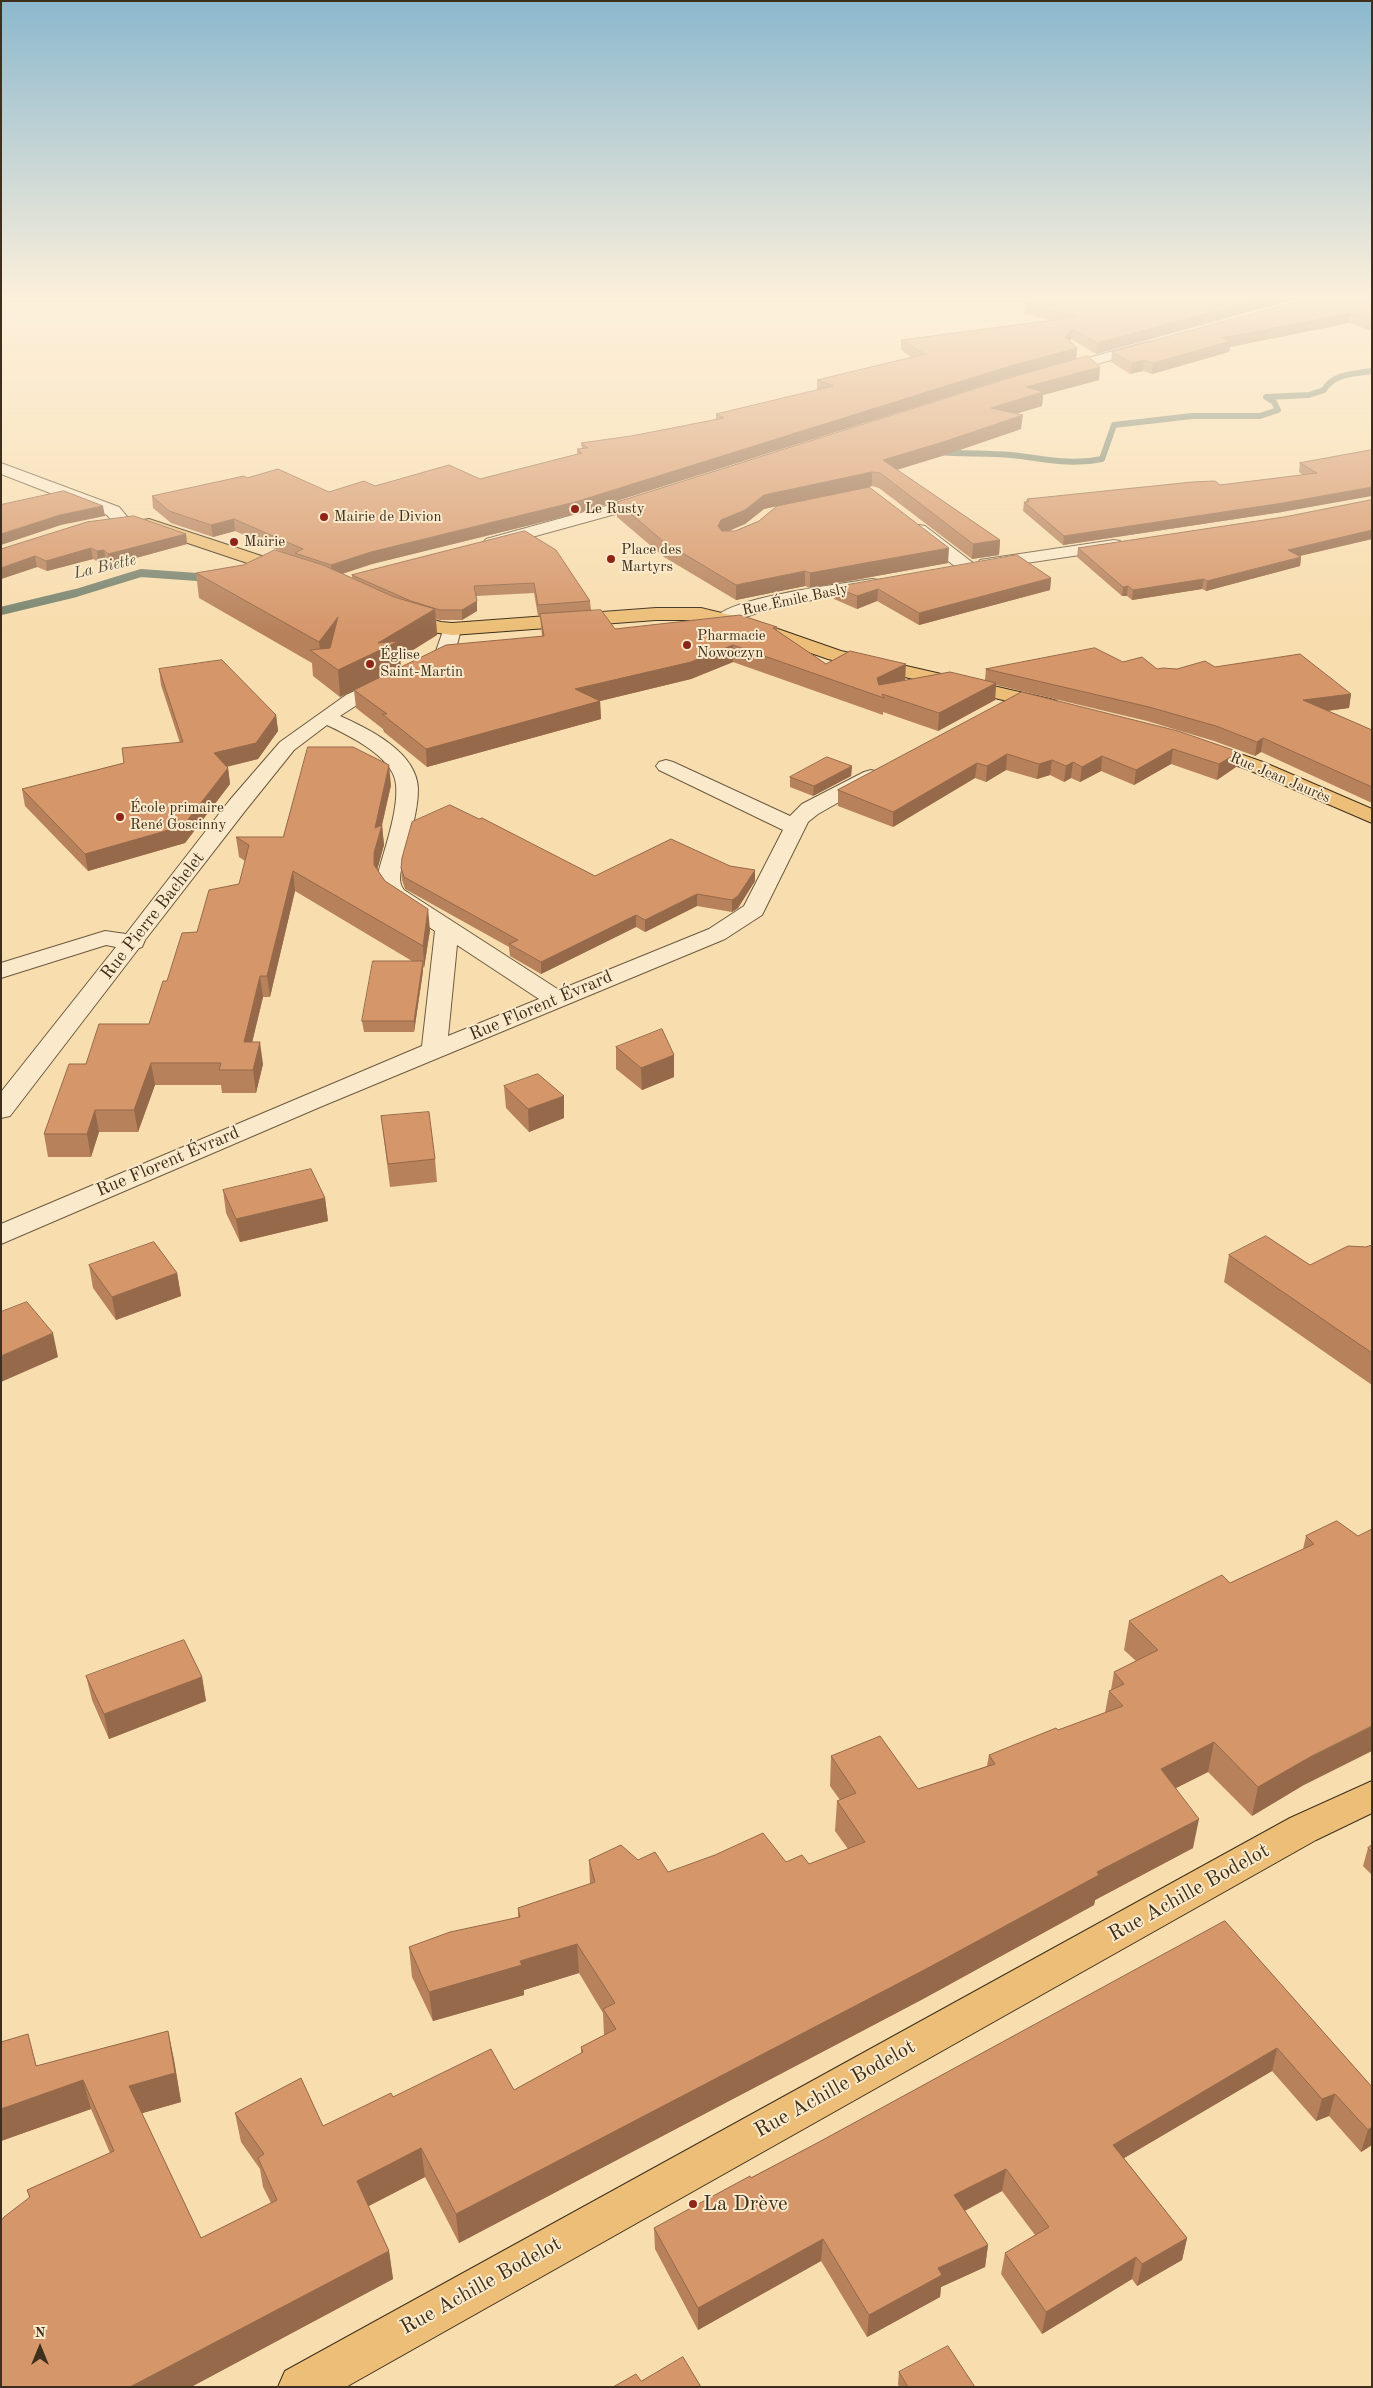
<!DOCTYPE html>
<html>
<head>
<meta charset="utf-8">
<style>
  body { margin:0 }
  #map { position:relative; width:1373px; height:2388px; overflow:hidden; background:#f8ddae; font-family:"Old Standard TT",serif }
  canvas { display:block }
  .frame { position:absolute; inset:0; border:2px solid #3d2f1c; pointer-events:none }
  .north { position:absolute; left:15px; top:2323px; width:50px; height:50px; -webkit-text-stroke:4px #fae9ca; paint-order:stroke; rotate:0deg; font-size:14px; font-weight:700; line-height:20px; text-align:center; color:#3d2f1c }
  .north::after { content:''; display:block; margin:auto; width:18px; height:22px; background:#3d2f1c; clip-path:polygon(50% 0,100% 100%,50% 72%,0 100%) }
</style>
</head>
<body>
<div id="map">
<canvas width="1373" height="2388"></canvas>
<div class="frame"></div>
<div class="north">N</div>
</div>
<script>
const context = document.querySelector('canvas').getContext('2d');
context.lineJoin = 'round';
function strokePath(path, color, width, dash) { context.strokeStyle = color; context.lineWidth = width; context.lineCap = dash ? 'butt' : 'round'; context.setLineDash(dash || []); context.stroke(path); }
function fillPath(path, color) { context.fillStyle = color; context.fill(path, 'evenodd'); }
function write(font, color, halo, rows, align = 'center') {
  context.font = font + ' "Old Standard TT",serif'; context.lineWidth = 4; context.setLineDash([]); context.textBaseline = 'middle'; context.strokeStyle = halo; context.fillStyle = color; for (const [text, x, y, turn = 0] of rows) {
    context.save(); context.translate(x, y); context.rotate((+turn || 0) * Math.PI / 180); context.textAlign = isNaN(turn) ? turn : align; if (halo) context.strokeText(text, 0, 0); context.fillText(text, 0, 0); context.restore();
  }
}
strokePath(new Path2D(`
  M938,452c24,2 49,1 73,3 31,3 59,11 91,4l12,-34 78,-9h68l18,-6 -4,-8 -8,-5 43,-2 15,-5c10,-17 30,-16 48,-19`), '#78846f', 6);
strokePath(new Path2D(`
  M1,611l75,-18 65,-20 70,5`), '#78846f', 8);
const minor = new Path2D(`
  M1147,342l5,1 2,3 -2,3 -96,26 -7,-4 2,-3z
  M1,463l118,44 10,12 -3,4c-10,2 -13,-1 -19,-8l-106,-41z
  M653,493l6,1 2,4 -2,4 -167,46 -6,-1 -3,-4 3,-4z
  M919,525l6,1 48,37 3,4 -3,4h-12l-48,-37 -3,-4 3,-4z
  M1114,540l6,1 3,4 -3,4 -134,20 -6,-1 -3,-4 3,-4 6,-1z
  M872,579l6,1 3,4 -3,4 -104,19 -51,18 -7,-2 -2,-4c15,-22 128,-35 158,-40z
  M452,623l7,2 2,4 -6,24 -13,12 -82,38 -20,13c29,13 77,36 78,73 0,24 -9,49 -15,72 -2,10 -6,21 1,29l155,100 150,-61 35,-23 39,-76 -124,-60 -3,-4 3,-4 7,-2 7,2 117,54 12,-12 62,-32 7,-2 7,2 4,4 -4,4 -60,34 -10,8 -46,93 -37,24 -405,168 -319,137v-20l421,-178 13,-115 -47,-31 -10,-14v-12c6,-24 25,-75 16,-98 -9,-23 -46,-41 -67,-51l-33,25 -49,61 -100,129 -3,7 -3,1 -129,168 -9,2v-26l115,-145 -10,-2 -105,33v-15l104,-32 21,3 103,-133 51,-59 66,-47 82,-38 8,-6 9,-26zM457,945l82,54 -91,37z`);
const major = new Path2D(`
  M149,519l146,48 3,4 -3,4h-12l-140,-47 -3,-4 3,-4z
  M656,608h45l54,13 86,30 209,48 7,2 3,4 -3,4 -7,2 -222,-52 -86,-30 -41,-9h-45l-204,15 -20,-3 -39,-12 -2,-4 2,-4 7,-2 41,12 11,1z
  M1203,741l60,21 109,47v14l-123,-53 -53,-19 -3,-4 3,-4z
  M1372,1781v32l-56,27 -970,547h-68l7,-16 1005,-553z`);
strokePath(minor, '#6c5a40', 2);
strokePath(major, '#3d2f1c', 2);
fillPath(minor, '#fae9ca');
fillPath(major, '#ecbe77');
fillPath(new Path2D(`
  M1299,298l-203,56 -25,-15 -1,2 7,7 -1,11 23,21 -56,15 -1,11 -26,8 5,15 -79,27 -45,14 103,70 -1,15 -27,4 -93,-71 -7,-2 -3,1 79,76 -138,25 -5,-2 -69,14 -72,-43 -47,-40v-15l397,-126 -439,138 -203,50 -30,10 10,4v-3l173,-44 65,70 1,9 24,19 162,-2v4l49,33 79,16h80l1,-11 137,-7 34,7h20l38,-2 136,27 -2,14 -21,3 44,19v73l-111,-51 -6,4 -41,-15 -67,-20 -151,-36 -1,15 -57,31 -55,-19v3l-150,-53 -42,17 -91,22 1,18 -174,48 -43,-35 -1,-3 -27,-21 -2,-18 28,-13 -42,20 -27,-21 -1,-13 -113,-65 -3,-25 47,-8 39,-13 -47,-21 -22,6 -42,-14 -18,-15 -1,-12 95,-18 82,14 46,-6 105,-7 97,-25v-5h5l-1,-6 50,-7 85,-17v-5l101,-24v-10l94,-23 -10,-7v-10l149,-20 -26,-6 1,-10zM777,506l-18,15 -24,10h-6l16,-7 19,-15zM534,593l4,23h2l2,20 -141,31 -1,-9 37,-23 -1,-16 4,1h22l15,-9 -1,-15z
  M1372,298v31l-3,1 -20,-7 -119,24 -1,5 -77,22 -9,-3 -13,3 -19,-12 1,-10z
  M1372,450l-90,62 -219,33 -40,-34 1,-9h2l1,-3 193,-14 83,-10 -4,-3 1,-9z
  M1372,500v39l-72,17 1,1 -1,9 -94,25 -4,-2 -70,11 -5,-4h-5l-45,-39 1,-9 206,-31z
  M186,534l1,10 -77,21 -4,-5 -8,2 -5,-3 -46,12 -10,-4 -36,12v-30z
  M1051,578l-1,12 -131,35 -42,-24 -20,8 -23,-10 1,-12z
  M159,669l117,46 2,16 -20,28 -31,8 1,1 2,16 -45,59 -97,28 -63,-65 -3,-17 102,-26 56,-20 -19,-58z
  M1022,692l214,75 -19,13 -46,-16 -37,21 -33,-14 -21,11 -9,-4 -7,4 -14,-7 -13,4 -31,-9 -20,12 -11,-4 -82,49 -55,-21v-16z
  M852,766l-1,10 -38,20 -23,-9v-10z
  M391,785l-9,40 2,20 -7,25 8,11 45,49 -6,38 -1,-1v4l-9,61h-50l-2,-11 50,-60 -117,-70 -25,106h-7l-11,45 11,22 -7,29h-34l-1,-8h-66l-17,47h-39l-8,25h-43l-4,-23 42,-70 63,-40 48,-92 42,-48 6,-23 -6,-4 -3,-20h47z
  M479,819l116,57 160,5 -17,27 -6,4 -35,-6 -52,26 -9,-5 -95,47 -31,-18 -1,-9 -104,-58 -3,-9 -1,-12z
  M616,1047l58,8v22l-32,13 -26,-21z
  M504,1086l60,32 -35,14 -23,-24z
  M381,1116l54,43 2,23 -47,5z
  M223,1190l102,8 3,23 -88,21 -14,-29z
  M1372,1245v140l-148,-103 5,-27 81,10z
  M89,1265l88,8 4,23 -65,24 -23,-32z
  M1337,1521l-35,265 -50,30 -44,-44 -32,16 17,60 -98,52 -1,5 -171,94 -464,244 -34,-66 -57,29 21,45 4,28 -202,108h-190l28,-190 -2,-7 83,-37 -19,-44 -90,32v-99l36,24 131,-35 6,29 7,42 -39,11 59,125 70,-35 -8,-16 -3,-18 -19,-27 -6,-29 88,13 70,-29 121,-7 67,-36v-7l23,-12 -1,-22 -24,-40 -55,17v5l-91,26 -21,-44 -3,-30 109,-30v-9l72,-24 -1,-24h49l30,12 118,-10 23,2 39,-15 -13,-18 2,-30 3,-1 -10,-14 1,-30 87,33 69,-23 2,-11 116,-42 4,-22 2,-1 3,-18 22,-11 -12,-11 5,-29 101,-38 73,-34 3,-13z
  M86,1676l116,1 4,24 -97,38 -17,-39z
  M1372,1845v30l-9,-9 5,-18z
  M1225,1921l147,166v58l-11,7 -32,-36 -13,5 -44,-50 -148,87 63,80 -5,22 -45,26 -5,-7 -90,55 -41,-60 4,-21 30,-18 -33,-44 -37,20 23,34 -3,22 -44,20 -1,10 -73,40 -46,-76 -123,69 -43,-81 -1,-21 165,-86z
  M899,2372l76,15h-76l-1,-3z`), '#b7815b');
fillPath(new Path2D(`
  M1263,298h36l-203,56 1,-11z
  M1351,313l-2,10 -119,24 -1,5 -77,22 1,-11 68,-25z
  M1371,319h1v10l-3,1z
  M1072,329l-1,10 -7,9 1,-11z
  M1077,348l-1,11 -66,18 -435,137 -203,50 -40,13 -1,-12 40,-13 639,-186z
  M1144,360l-1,11 -13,3 2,-11z
  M1100,367l-1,13 -56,15 -1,11 -52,15 1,-13 35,-21z
  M1023,415l-2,14 -79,27 -60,18 1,-14z
  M872,472v14l-108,23 -19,15 -24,10 -3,-8 3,-6 43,-25z
  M1372,487v9l-90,16 -219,33 1,-9z
  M103,506l2,10 -44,9 -60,20v-11l59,-19z
  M234,519l1,12 -22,6 -2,-12z
  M1372,530v9l-86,20 2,-9z
  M186,534l1,10 -77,21 -2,-11z
  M1000,540l-1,15 -27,4 1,-15z
  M91,548l2,11 -46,12 -1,-10z
  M949,548l-1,15 -138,25v-15z
  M104,550l2,10 -8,2 -1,-11z
  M35,556l2,11 -36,12v-11z
  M1301,557l-1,9 -94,25 1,-10z
  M805,571v15l-69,14v-15z
  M1051,578l-1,12 -131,35v-12z
  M1204,579l-2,10 -70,11 1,-10z
  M1128,586l-1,10h-5l1,-9z
  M878,589l-1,12 -20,8v-13z
  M477,601v10l-15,9v-10z
  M435,609l2,26 -37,23 1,10 -61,29 -2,-27 40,-27z
  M338,617l2,26 -19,15 -2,-16z
  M733,645v17l-42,17 -91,22 1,18 -174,48 -1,-18 149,-60z
  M906,664l-1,18 -29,13 1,-17z
  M996,683l-1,17 -57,31 1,-18z
  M1351,694l-2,14 -49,6 3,-14z
  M276,715l2,16 -20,28 -42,10 -2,-16z
  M1263,738l-2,14 -6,4 2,-14z
  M1173,749l-2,15 -37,21 2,-15z
  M1239,752l-3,15 -19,13 2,-16z
  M1007,754l-1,16 -20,12 1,-16z
  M1102,756l-1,15 -21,11 2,-15z
  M1052,760l-2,15 -13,4 2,-15z
  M1073,762l-2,16 -7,4 2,-16z
  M977,763l-2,15 -82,49v-15z
  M389,765l2,20 -10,44 1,-4 2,20 -8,29 -2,-9 1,-37z
  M852,766l-1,10 -38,20 1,-10z
  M228,768l2,16 -45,59 -97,28 -3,-17z
  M755,870v11l-17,27 -6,4v-12z
  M293,871l2,20 -25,106 -3,-21z
  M697,894v12l-52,26v-12z
  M428,909l2,21 -6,38 -1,-22z
  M636,915v12l-95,47v-12z
  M423,961v10l-9,61v-11z
  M260,976l3,21 -16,67 -3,-22z
  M260,1042l3,22 -7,29 -3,-23z
  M674,1055v22l-32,13 -1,-22z
  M151,1063l4,22 -17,47 -4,-22z
  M564,1096v22l-35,14 -1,-23z
  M95,1110l4,22 -8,25 -4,-23z
  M325,1198l3,23 -88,21 -4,-23z
  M177,1273l4,23 -65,24 -4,-23z
  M53,1333l5,24 -57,25v-26z
  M202,1677l4,24 -97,38 -5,-25z
  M1372,1726v25l-70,35 -50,30 6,-29 52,-30z
  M1214,1742l-6,30 -52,26 5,-29z
  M1199,1819l-6,29 -98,52 -1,5 -171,94 -464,244 -3,-29 641,-342z
  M577,1944l2,29 -55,17v5l-91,26 -4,-29 91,-31z
  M168,2031l6,29 7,42 -45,13 -7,-29z
  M28,2034l16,60 39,-14 8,29 -90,32v-32l35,-43z
  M1277,2048l-5,23 -163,96 4,-22z
  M1335,2094l-6,22 -13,5 6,-22z
  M1372,2127v18l-11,7 7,-22z
  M421,2148l4,29 -64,33 -4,-29z
  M1006,2169l-4,22 -50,26 2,-22z
  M1187,2238l-5,22 -45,26 5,-22z
  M823,2239l-2,22 -123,69v-22z
  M988,2245l-3,22 -44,20 -1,10 -73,40 2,-22 69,-47z
  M389,2251l4,28 -202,108h-61z
  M1136,2257l-4,22 -90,55 4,-22z`), '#95694a');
const building = new Path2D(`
  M1038,298h225l-166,45 -25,-14 -7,8 12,11 -67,18 -435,136 -204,50 -40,13 -36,-12 8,-4 -69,-30 -23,6 -42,-14 -17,-15 92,-20 3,2 31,-9 51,23 35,-11 11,5 74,-21 31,14 102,-26 -5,-4 11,-1 -7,-5 50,-7 93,-18 -8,-4 117,-28 -16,-6 108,-26 -24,-14 176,-23 -52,-13z
  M1310,298h62v21l-21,-6 -130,25 10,3 -78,22 -9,-3 -12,3 -20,-11z
  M1088,356l12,11 -74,20 17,5 -52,16 32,7 -80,27 -60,18 117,80 -27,4 -93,-71 -8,-1 -108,23 -19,15 -24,10 -3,6 4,5h13l24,-10 18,-15 92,-19 80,61 -139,25 -5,-2 -69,14 -72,-43 -47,-40 405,-128z
  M1372,450v37l-89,16 -219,33 -40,-34h5l-2,-3 165,-17 23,-1 5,4 97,-12 -17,-10z
  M64,491l39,15 -43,9 -59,19v-29z
  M1372,500v30l-84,20 13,7 -94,24 -3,-2 -71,11 -5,-4 -5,1 -45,-39 206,-31z
  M134,516l52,18 -78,20 -4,-4 -7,1 -6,-3 -45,13 -11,-5 -34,12v-19l86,-27z
  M525,531l31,19 34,51 -52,4 -4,-22 -60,3 3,15 -15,9h-22l-29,-9 -59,-26z
  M275,550l48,15 71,32 41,12 -57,34 21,-2 -61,29 -28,-20 20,-2 8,-31 -19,25 -123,-69 47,-8z
  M1017,555l34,23 -132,35 -41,-24 -21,7 -22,-9z
  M601,610l14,19 125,-14 37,12 -4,1 53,36 24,-13 56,13 -29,14 2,7 71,-13 46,11 -57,30 -57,-19 2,4 -151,-53 -42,17 -116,27 25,12 -174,48 -44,-35h5l-33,-24 92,-45 98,-9 -4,-22z
  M1095,648l28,14 19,-5 15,12 6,-1 14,1 28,-8 10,6 85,-13 51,40 -48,6 69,30v57l-109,-49 -6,4 -41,-16 -67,-19 -163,-38z
  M222,660l54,55 -20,28 -42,10 14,15 -45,58 -98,28 -63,-65 102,-26 -2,-15 61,-6 -24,-73z
  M1022,692l156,39 61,21 -20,12 -46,-15 -37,21 -34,-14 -20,11 -9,-5 -7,4 -14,-6 -13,4 -32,-10 -20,12 -10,-3 -84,49 -55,-22z
  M308,747h45l36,18 -14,63 7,-3 -8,28v12l11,16 43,28 -5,37 -130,-75 -26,105h-7l-16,66h16l-7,28h-34l2,-7h-70l-17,47h-39l-8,24h-43l25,-70h17l13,-40h50l14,-43h4l15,-48 15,-1 12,-42 30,-6 10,-39 -13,-8h47z
  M827,757l25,9 -38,20 -24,-9z
  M450,805l29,14 3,-1 113,58 76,-37 59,27 25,4 -17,26 -6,4 -35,-6 -52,26 -9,-5 -95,47 -32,-18 9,-4 -114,-63 -3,-9 1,-10 10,-36z
  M373,961h50l-9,60h-52z
  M662,1029l12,26 -33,13 -25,-21z
  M538,1074l26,22 -36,13 -24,-23z
  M429,1112l6,47 -47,5 -7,-48z
  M311,1169l14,29 -89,21 -13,-29z
  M1266,1236l44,29 38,-19 18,1 6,-2v108l-143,-98z
  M154,1242l23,31 -65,24 -23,-32z
  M27,1302l26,31 -52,23v-44z
  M1337,1521l21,15 14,-7v197l-62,31 -52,30 -44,-45 -53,27 38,50 -102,53 2,3 -173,94 -470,245 -35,-66 -64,33 32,70 -259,136h-129v-166l3,-4 26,-20 -3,-7 87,-39 -31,-71 -82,29v-67l27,-8 8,32 132,-35 7,42 -46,13 72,152 76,-38 -19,-42 6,-4 -29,-41 66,-35 22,48 68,-33 2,4 98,-48 23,41 69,-38 -2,-5 35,-18 -13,-20 12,-6 -38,-59 -57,17 2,4 -93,27 -20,-45 41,-15 70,-15 -2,-9 77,-26 -6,-22 32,-15 17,15 17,-8 13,20 47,-17 48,-22 23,29 16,-7 7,9 56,-22 -28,-41 19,-8 -25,-37 49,-20 38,53 77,-25 -6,-9 67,-27 2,2 65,-24 -14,-15 15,-7 -10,-12 44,-22 -29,-29 93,-46 8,8 84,-39 -8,-8z
  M184,1640l18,37 -98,37 -18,-38z
  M1372,1845v7l-4,-4z
  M1225,1921l147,166v40l-4,3 -33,-36 -13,5 -45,-51 -164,97 74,93 -45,26 -6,-7 -90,55 -41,-59 44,-26 -43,-58 -52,26 34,50 -50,23 4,7 -73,40 -46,-76 -125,69 -44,-80 96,-52 1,2 68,-36z
  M948,2346l27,41h-67l-9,-15z
  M683,2357l18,30h-88l23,-13 5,7z`);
fillPath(building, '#d5966a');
strokePath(building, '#95694a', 1);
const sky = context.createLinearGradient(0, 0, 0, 633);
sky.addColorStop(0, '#8bb8ce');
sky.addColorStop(0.47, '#fcf0db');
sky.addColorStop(1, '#fcf0db00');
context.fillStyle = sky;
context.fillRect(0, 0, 1373, 633);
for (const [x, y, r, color] of [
  [575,509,5,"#8f2418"],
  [324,517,5,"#8f2418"],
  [234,542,5,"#8f2418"],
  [611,559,5,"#8f2418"],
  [687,645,5,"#8f2418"],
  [370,664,5,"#8f2418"],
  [120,817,5,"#8f2418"],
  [693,2204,5,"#8f2418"]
]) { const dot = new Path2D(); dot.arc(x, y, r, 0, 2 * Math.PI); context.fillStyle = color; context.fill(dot); strokePath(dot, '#fae9ca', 2); }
write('15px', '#3d2f1c', '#fae9ca', [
  ["Le Rusty",585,509],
  ["Mairie de Divion",334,517],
  ["Mairie",244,542],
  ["Place des",621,550],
  ["Martyrs",621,567],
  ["Pharmacie",697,636],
  ["Nowoczyn",697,653],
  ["Église",380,655],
  ["Saint-Martin",380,672],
  ["École primaire",130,808],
  ["René Goscinny",130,825]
], 'left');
write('15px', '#3d2f1c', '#fae9ca', [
  ["Rue Émile Basly",795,600,-12],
  ["Rue Jean Jaurès",1280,778,23]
]);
write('italic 16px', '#56523e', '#fae9ca', [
  ["La Biette",105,567,-13]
]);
write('18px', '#3d2f1c', '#fae9ca', [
  ["Rue Pierre Bachelet",153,916,-52],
  ["Rue Florent Évrard",541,1006,-23],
  ["Rue Florent Évrard",168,1162,-23]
]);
write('21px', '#3d2f1c', '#fae9ca', [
  ["Rue Achille Bodelot",1189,1893,-29],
  ["Rue Achille Bodelot",835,2089,-29],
  ["Rue Achille Bodelot",481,2286,-29]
]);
write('21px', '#3d2f1c', '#fae9ca', [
  ["La Drève",703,2204]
], 'left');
</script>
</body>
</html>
